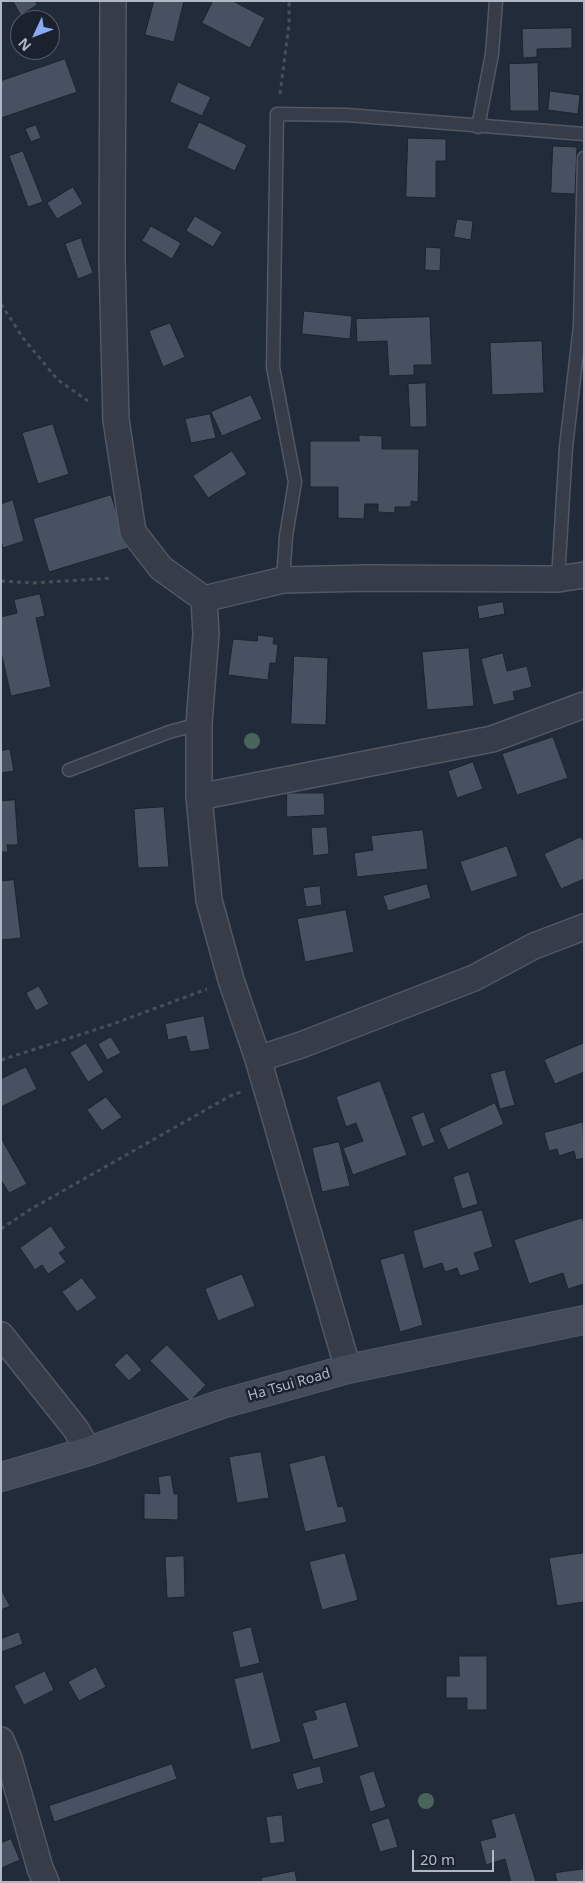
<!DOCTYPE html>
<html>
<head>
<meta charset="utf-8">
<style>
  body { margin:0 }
  #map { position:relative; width:585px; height:1883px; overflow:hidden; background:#222b39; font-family:"Noto Sans",sans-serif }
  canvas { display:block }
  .frame { position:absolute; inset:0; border:2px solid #b1b8c5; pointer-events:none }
  .north { position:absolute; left:10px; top:10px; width:50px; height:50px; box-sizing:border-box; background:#1b222e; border:1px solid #575e6a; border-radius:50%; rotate:227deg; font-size:14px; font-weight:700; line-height:20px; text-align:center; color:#b1b8c5 }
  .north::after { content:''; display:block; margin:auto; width:18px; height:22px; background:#88abf4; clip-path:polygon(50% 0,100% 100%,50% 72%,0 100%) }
  .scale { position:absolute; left:412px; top:1850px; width:82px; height:22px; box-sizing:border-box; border:2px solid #b1b8c5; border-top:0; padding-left:6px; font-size:15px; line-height:18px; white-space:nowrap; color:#b1b8c5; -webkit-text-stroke:4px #1b222e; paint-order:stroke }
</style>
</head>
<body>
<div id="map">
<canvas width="585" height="1883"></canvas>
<div class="frame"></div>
<div class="north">N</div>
<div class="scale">20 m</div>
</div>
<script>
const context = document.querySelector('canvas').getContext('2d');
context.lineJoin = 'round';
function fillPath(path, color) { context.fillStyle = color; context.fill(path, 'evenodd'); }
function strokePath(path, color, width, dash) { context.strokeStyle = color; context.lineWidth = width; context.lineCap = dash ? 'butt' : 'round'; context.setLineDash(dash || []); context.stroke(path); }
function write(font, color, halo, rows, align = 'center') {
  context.font = font + ' "Noto Sans",sans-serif'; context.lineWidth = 5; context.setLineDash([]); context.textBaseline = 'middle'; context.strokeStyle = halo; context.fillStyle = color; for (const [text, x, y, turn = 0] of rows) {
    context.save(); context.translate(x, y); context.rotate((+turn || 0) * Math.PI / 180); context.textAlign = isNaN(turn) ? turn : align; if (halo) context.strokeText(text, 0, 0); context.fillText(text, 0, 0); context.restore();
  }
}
const building = new Path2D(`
  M13,1h22l2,4 -16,10z
  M154,1h30l-10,41 -29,-7z
  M213,1h20l32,17 -15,30 -48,-25z
  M572,28v20l-35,1v8l-14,1 -1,-29z
  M65,59l12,33 -76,26v-37z
  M538,63l1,48h-29l-1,-47z
  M178,82l33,15 -9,19 -32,-14z
  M550,91l30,4 -2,19 -30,-4z
  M199,122l48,23 -12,26 -48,-23z
  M36,125l5,13 -10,4 -6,-13z
  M408,138l38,1v22h-10v37l-30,-1z
  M553,146l24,1 -2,47 -24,-1z
  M23,151l20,51 -15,5 -19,-51z
  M73,187l10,17 -26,15 -10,-16z
  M195,216l27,16 -9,15 -27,-16z
  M457,219l16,2 -2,19 -17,-3z
  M151,226l30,17 -9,16 -30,-18z
  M81,238l12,35 -15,6 -13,-35z
  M426,247l15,1 -1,23 -15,-1z
  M304,311l48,5 -2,23 -48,-5z
  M430,317l2,48h-18v10l-25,1 -2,-35 -30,1 -1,-23z
  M170,323l15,34 -22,10 -14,-36z
  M542,341l2,52 -52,2 -2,-52z
  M426,383l1,44h-17l-2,-43z
  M251,395l11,24 -40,17 -11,-24z
  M210,414l6,24 -25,5 -6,-24z
  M53,424l16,50 -31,10 -16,-51z
  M359,435l23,1v13h37l-1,53 -7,-1v6h-16v6l-17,-1v-8h-13l-1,15 -26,-1v-31h-28v-46h49z
  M232,451l15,23 -39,24 -15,-22z
  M111,495l17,53 -79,24 -16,-53z
  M13,500l11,41 -21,7 -2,-8v-36z
  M40,594l5,22 -9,2 15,69 -40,9 -10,-44v-35l16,-4 -3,-13z
  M503,602l2,12 -26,5 -2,-13z
  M258,635l16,2 -1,7h5l-2,19h-6l-2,17 -40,-5 5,-36 24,2z
  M469,648l5,58 -47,4 -5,-58z
  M503,653l4,18 20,-5 5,21 -19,5 2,8 -22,5 -12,-46z
  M294,656l34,2 -2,67 -35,-1z
  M553,737l15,41 -51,17 -15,-41z
  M10,749l4,22 -13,2v-22z
  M473,762l10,27 -26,9 -9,-27z
  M287,793h37l1,22 -38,2z
  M15,800l3,45h-11l1,7h-7v-51z
  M164,807l5,60 -31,1 -4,-59z
  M327,827l2,27 -16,2 -2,-28z
  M423,830l5,39 -71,8 -3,-24 19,-3 -2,-14z
  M581,837l3,5v37l-23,10 -17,-35z
  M507,846l11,30 -47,16 -11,-30z
  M14,880l7,58 -20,2v-59z
  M427,884l4,14 -43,13 -5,-15z
  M320,886l2,19 -16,2 -3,-19z
  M346,910l8,42 -49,10 -8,-43z
  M39,986l10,18 -13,7 -10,-18z
  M204,1016l6,33 -20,3 -4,-16 -18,4 -3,-16z
  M111,1037l10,16 -14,7 -9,-16z
  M86,1043l18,29 -16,10 -18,-29z
  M584,1043v29l-29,12 -11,-24z
  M26,1067l11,22 -36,18v-28z
  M505,1070l10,35 -15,4 -10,-35z
  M380,1081l27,74 -54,20 -10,-27 20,-7 -7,-18 -10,4 -10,-30z
  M106,1097l16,20 -20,14 -15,-21z
  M495,1103l9,21 -56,26 -9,-21z
  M424,1112l11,30 -13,5 -11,-30z
  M583,1122l1,36 -8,2 -2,-9 -15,5 -2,-7 -8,2 -5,-18z
  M1,1138l26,46 -18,9 -8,-13z
  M339,1142l11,44 -28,6 -10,-44z
  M469,1172l9,32 -16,5 -9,-32z
  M482,1210l11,37 -19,6 6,17 -20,6 -3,-8 -12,4 -3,-9 -19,6 -10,-38z
  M582,1218l2,5v61l-16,5 -5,-16 -34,11 -15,-44z
  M51,1226l15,22 -7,5 7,9 -18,12 -6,-9 -7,5 -15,-22z
  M404,1253l19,72 -23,7 -20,-72z
  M242,1274l13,32 -37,15 -13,-32z
  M82,1278l15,20 -20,14 -15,-20z
  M167,1345l39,40 -16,16 -40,-40z
  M127,1353l15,17 -13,11 -15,-16z
  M261,1452l8,46 -32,5 -8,-46z
  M325,1455l13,52 5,-1 4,16 -42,10 -16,-68z
  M171,1475l3,19h4v26l-34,-1v-26l16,1 -2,-17z
  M345,1553l13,47 -36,10 -13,-48z
  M584,1553v49l-27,4 -8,-48z
  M184,1556l1,41 -18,1 -2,-41z
  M1,1591h1l8,15 -9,4z
  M251,1627l9,36 -20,5 -8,-36z
  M19,1632l4,12 -22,8v-13z
  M459,1656h28v54h-20v-12h-21v-22h13z
  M96,1667l10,20 -27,14 -11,-19z
  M45,1671l9,19 -30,15 -10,-19z
  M263,1672l18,70 -30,8 -17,-71z
  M346,1702l13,45 -46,13 -11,-37 15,-4 -3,-8z
  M172,1764l5,15 -123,43 -5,-16z
  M320,1766l4,17 -27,7 -5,-16z
  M374,1771l12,36 -16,5 -11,-36z
  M515,1813l21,69h-25l-6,-23 -19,6 -6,-24 16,-4 -5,-17z
  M282,1815l3,27 -15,2 -4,-27z
  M389,1818l9,29 -18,5 -9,-28z
  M11,1839l9,21 -19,8v-25z
  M584,1869v13h-27l-2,-9z
  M295,1871l2,11h-35l-1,-4z`);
fillPath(building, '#485162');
strokePath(building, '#1d2430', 1);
const lane = new Path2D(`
  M478,127l14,-73 4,-53
  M558,579l8,-132 14,-121 4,-168
  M283,580l3,-44 9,-54 -22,-115 4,-253 70,1 237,19
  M69,770l100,-38 30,-8`);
const street = new Path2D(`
  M113,1l-1,258 4,161 17,112 28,36 43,31 2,35 -7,90v73l10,103 22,80 27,79 90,310
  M204,599l79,-19 85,-2 190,1 26,-4
  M199,797l293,-58 92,-34
  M258,1059l43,-14 173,-67 60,-32 50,-19
  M1,1335l74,93 14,23
  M1,1740l8,19 31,109 6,14`);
const secondary = new Path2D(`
  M1,1477l88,-26 133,-47 126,-35 236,-49`);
strokePath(lane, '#515864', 15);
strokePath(street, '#515864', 28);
strokePath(secondary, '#515864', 30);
strokePath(new Path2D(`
  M280,94l9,-70v-21l-5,-2
  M1,304l22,34 35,42 30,21
  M1,581l30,2 82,-5
  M1,1060l112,-36 94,-35
  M1,1229l30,-20 199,-113 11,-4`), '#425357', 3, [4, 4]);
strokePath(lane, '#363d49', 12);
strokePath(street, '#363d49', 25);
strokePath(secondary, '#444c5c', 28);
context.fillStyle = '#49655b';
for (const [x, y] of [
  [252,741],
  [426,1801]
]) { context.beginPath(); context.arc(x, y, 8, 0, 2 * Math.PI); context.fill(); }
write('14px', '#b1b8c5', '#1b222e', [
  ["Ha Tsui Road",289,1385,-16]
]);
</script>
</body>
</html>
